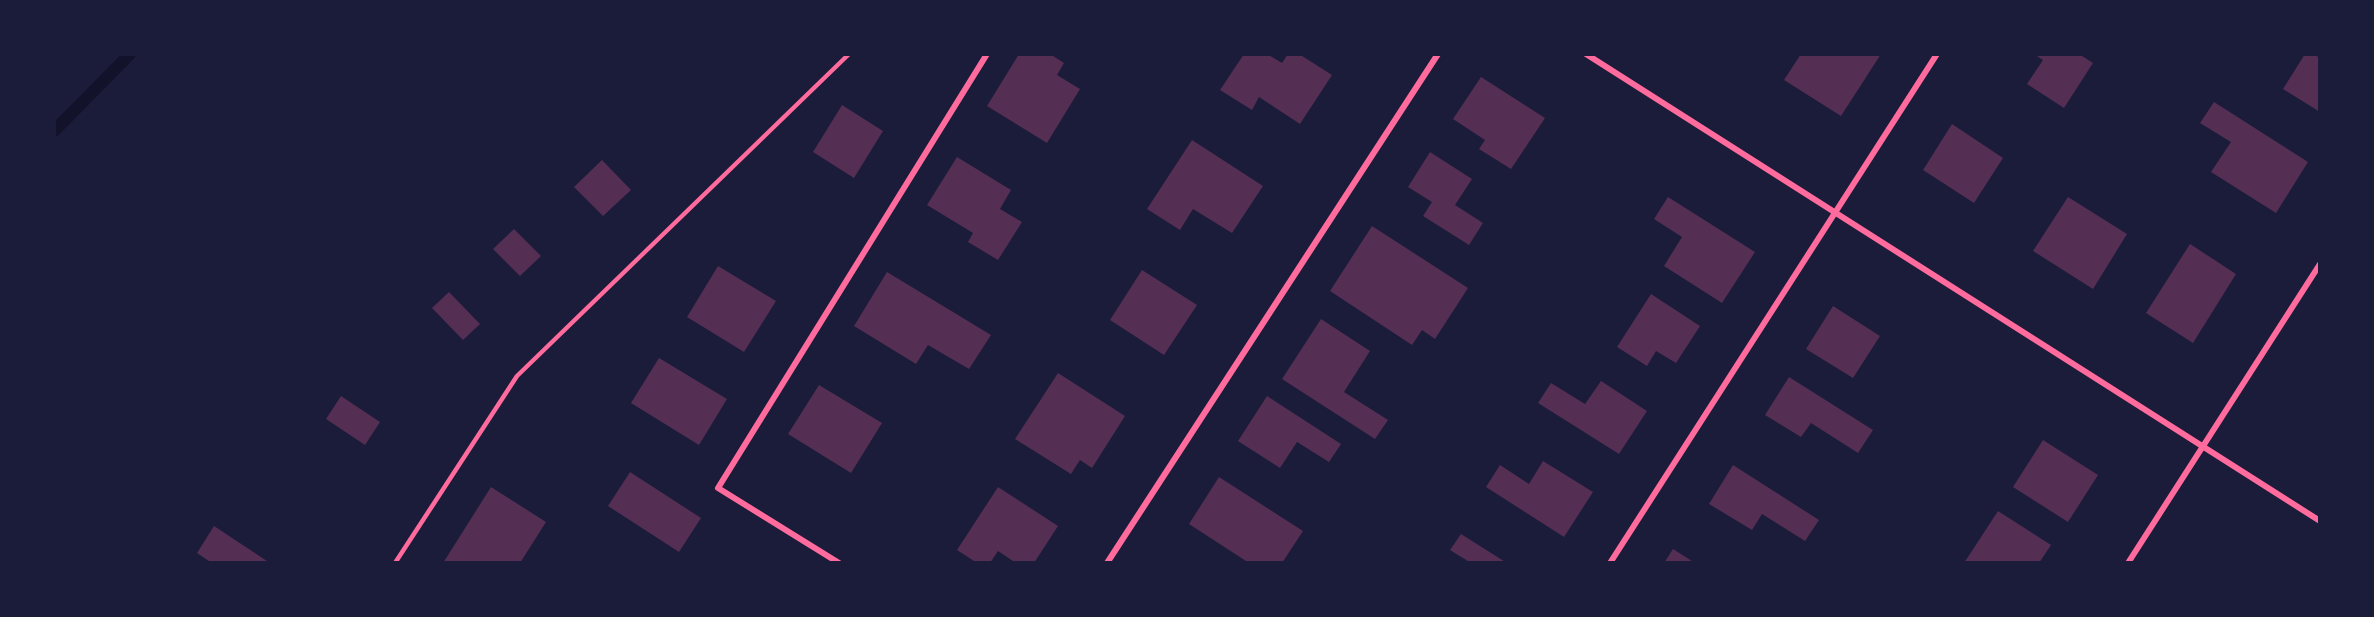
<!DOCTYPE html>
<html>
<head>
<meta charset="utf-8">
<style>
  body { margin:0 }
  #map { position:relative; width:2374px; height:617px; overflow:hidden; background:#1b1b3a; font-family:"Sofia Sans Condensed",sans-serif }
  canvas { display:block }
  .frame { position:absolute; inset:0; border:56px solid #1b1b3a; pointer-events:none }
</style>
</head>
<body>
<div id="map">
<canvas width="2374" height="617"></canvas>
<div class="frame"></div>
</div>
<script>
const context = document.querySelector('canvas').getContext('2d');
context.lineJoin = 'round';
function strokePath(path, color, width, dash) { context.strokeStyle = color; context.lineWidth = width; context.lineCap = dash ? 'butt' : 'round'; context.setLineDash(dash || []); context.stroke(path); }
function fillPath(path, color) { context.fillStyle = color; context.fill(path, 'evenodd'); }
strokePath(new Path2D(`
  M54,131l76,-77`), '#12122b', 12);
fillPath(new Path2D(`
  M1019,54h31l14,9 -7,12 23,14 -33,54 -60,-37z
  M1244,54h23l15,9 6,-9h11l33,21 -32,49 -41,-27 -7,13 -32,-20z
  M1801,54h80l-40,62 -57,-36z
  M2034,54h45l14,9 -29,45 -37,-24 16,-24z
  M2305,54h8l7,4v54l-37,-23z
  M1481,77l64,41 -34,51 -32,-20 6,-9 -32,-21z
  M2214,102l94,60 -32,51 -65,-41 20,-30 -31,-19z
  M842,105l41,26 -29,47 -41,-26z
  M1952,124l51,34 -29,45 -51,-33z
  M1192,140l71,46 -31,47 -39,-24 -13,21 -33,-21z
  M1430,152l42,27 -17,26 28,18 -14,22 -46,-29 9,-14 -24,-15z
  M957,157l54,33 -11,19 22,13 -24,38 -30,-18 5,-9 -46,-28z
  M602,160l29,30 -28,26 -29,-29z
  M1668,197l87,55 -33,51 -58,-37 18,-29 -28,-18z
  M2068,197l59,37 -34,55 -60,-38z
  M1372,226l96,62 -33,51 -13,-9 -10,15 -82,-54z
  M514,229l27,27 -21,20 -27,-27z
  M2190,244l46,30 -43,69 -47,-30z
  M718,266l58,35 -32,51 -57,-35z
  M1142,270l55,35 -33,50 -54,-35z
  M887,272l104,63 -22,34 -41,-24 -12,19 -62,-38z
  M449,292l31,32 -17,16 -31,-32z
  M1651,294l49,32 -24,37 -20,-12 -9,15 -30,-19z
  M1833,306l47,30 -27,42 -47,-29z
  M1321,319l49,32 -26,41 44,28 -13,19 -93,-60z
  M659,358l68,41 -28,46 -68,-42z
  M1058,373l67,43 -33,52 -12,-8 -9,14 -56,-35z
  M1789,377l84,53 -15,23 -47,-30 -10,14 -36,-22z
  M1601,381l46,30 -28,43 -81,-51 13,-20 34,21z
  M819,385l63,38 -31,50 -63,-39z
  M341,396l39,26 -15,23 -39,-26z
  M1267,396l74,48 -12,18 -32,-20 -17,26 -42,-27z
  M2043,440l55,35 -30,47 -55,-35z
  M1543,461l50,31 -29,45 -78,-50 14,-22 29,19z
  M1733,465l86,55 -14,21 -43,-27 -10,16 -43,-26z
  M630,472l71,46 -22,34 -71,-46z
  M1219,477l84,54 -21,32h-33l-60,-39z
  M491,487l55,35 -26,41h-77z
  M998,487l60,39 -24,37h-18l-18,-12 -8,12h-13l-20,-13z
  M1998,511l53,34 -12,18h-75z
  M214,526l56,37h-58l-15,-10z
  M1461,534l46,29h-36l-21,-13z
  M1673,549l22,14h-31z`), '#542f53');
strokePath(new Path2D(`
  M395,563l122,-187 332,-322`), '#ff6b9d', 4.5);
strokePath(new Path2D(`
  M1586,54l734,467
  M839,563l-121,-75 269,-434
  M1107,563l331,-509
  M1610,563l327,-509
  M2128,563l192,-299`), '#ff6b9d', 6);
</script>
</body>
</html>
